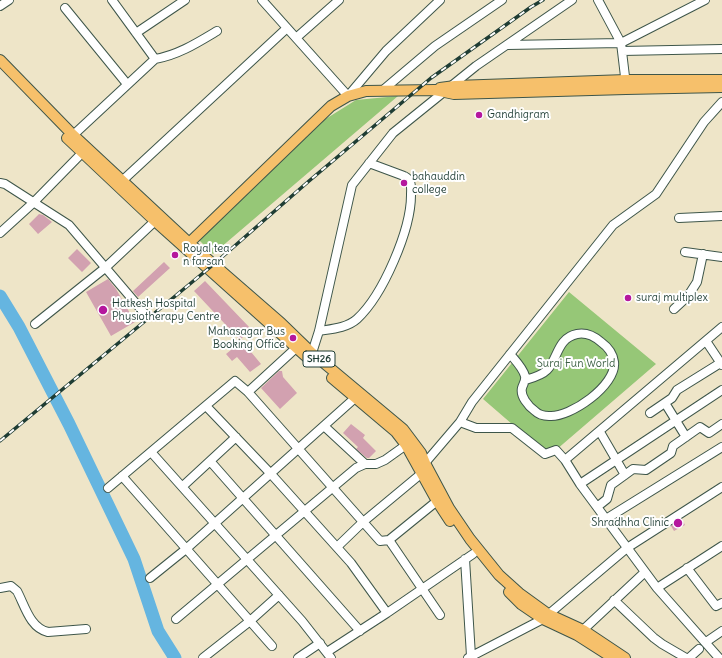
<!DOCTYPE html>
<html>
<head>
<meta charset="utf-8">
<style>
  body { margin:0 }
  canvas { display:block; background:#eee5c8 }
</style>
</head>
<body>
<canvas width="722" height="658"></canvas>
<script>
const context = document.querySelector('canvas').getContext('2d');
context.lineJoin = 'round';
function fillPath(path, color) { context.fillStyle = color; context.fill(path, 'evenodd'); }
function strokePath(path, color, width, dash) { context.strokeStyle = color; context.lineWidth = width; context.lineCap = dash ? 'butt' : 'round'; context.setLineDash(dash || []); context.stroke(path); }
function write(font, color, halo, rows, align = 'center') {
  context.font = font + ' Delius,sans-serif'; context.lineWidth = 4; context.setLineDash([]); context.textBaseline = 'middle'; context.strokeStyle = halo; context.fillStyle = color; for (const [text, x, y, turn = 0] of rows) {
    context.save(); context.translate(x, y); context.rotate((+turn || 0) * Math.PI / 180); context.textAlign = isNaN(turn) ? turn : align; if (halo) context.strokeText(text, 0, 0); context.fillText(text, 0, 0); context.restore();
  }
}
fillPath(new Path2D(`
  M398,96l-185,158 -14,-14 125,-120 32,-20z
  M569,292l87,72 -107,92 -66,-57z`), '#96c777');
strokePath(new Path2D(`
  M0,296l19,31 50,97 65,135 24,72 17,27`), '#65b5e0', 13);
fillPath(new Path2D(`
  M39,214l4,1 9,7 -14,12 -9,-10z
  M77,249l14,14 -9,9 -14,-14z
  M164,262l6,6 -32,29 -5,-6z
  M108,279l8,10 19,33 -24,14 -25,-44z
  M205,281l46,48 -11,11 -46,-49z
  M242,341l19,23 -11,8 -13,-15 -5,4 -6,-7z
  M279,371h3l1,6 14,16 -17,16 -19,-21z
  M351,424l14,11 -2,3 13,13 -7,7h-2l-11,-9 2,-2 -15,-14z
  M682,519l3,6 -11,6 -3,-5z`), '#d2a1b0');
const minor = new Path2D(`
  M112,0l43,59
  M262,0l86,96 38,-45 54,-51
  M598,0l23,43 5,42
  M0,6l9,-6
  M65,8l62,76
  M136,33l49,-33
  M296,38l43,-38
  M507,45l114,-2 84,-43
  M622,51l100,-2
  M383,90l52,-44 67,-46
  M69,139l86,-80c23,-4 42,-16 62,-28
  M122,181l165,-153
  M0,183l5,1 64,41 76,89
  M679,218l43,-2
  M0,233l33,-30 49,-50
  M685,252l37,5
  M674,309l14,-13 9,-14 6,-28
  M35,324l70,-56 50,-47
  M319,331c12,-2 28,-3 38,-12 26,-24 54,-89 54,-124 0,-5 1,-11 -2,-15 0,-1 -4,-4 -5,-4l-35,-13
  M706,341l16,24
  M312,353l7,-22 33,-146 41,-52 83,-67 96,-66
  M510,354c5,6 13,14 15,22 1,5 -2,8 -3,12 -2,8 6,18 13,23 3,3 9,5 14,5 21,2 68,-31 65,-54 -1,-8 -6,-15 -13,-20 -7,-6 -14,-10 -24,-8 -20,4 -19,25 -30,36 -6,6 -15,8 -22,10
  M248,392l48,-44
  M665,403l21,34
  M206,406l65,68 80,89 36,50
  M650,413l22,-15 5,-8 45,-28
  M460,422l16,6h36l33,26 11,-4 9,10
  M324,426l41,38
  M600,432l25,43
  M151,452l151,169 29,37
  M210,461l150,170
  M122,476l150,170
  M580,484l142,-94
  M183,486l53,-49
  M108,488l127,-107 13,11 132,149 9,-1 51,75
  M597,507l10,-8 4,-14 22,-16 13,1 25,-17 2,-7 27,-19 9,6 13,-9
  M606,519l116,-72
  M389,540l48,-39
  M337,547l26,-25 59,-49 3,-10 35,-41 12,-20 141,-177 43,-31 48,-72 18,-20
  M465,559l6,97
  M687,568l29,38 6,-3
  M150,578l36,-29 169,-151
  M0,588l11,-2 6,5c8,15 13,37 31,41l38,-3
  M657,588l65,-42
  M614,600l40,38 8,6 24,14
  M176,619l180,-151 9,-4h11l9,-4 21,-15
  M583,630l62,-58
  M706,642l16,-11
  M327,652l60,-39 86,-59
  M203,658l47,-37 29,-26
  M298,658l22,-15
  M468,658l75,-39 84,-71 95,-61
  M689,658l10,-9
  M719,658l-62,-70 -77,-104 -15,-24 157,-133`);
const major = new Path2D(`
  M0,60l73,75 116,108 92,80 31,30 91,76 18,24 4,10 24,45 21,31 29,36 20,18 29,21 35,16 42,28
  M440,88l15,-2 171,-6h96
  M67,138l88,83 154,138
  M185,247l146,-141 17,-10 18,-5 69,-1 19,4 172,-5 96,-2
  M332,378l64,54 10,13 31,56 13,20
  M509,592l12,12 22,15 34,16 36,23`);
strokePath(minor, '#3e564a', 10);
strokePath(major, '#3e564a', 12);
strokePath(minor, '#fff', 8);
strokePath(major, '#f6c06b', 10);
const rail = new Path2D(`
  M0,441l214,-177 95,-83 122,-103 100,-71 12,-7`);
strokePath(rail, '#1f3d34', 3.5);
strokePath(rail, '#fff', 2, [6]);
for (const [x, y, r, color] of [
  [479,115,4,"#b5179e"],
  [404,183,4,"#b5179e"],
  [175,255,4,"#b5179e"],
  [628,298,4,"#b5179e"],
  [103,310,5,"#b5179e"],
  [293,338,4,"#b5179e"],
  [678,523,5,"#b5179e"]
]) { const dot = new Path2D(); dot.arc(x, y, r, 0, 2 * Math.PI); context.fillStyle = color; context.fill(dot); strokePath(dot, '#fff', 1.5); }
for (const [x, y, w] of [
  [319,359,32]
]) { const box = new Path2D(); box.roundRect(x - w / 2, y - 8, w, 16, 3); context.fillStyle = '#fff'; context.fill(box); strokePath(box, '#1f3d34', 1); }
write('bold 10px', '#1f3d34', null, [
  ["SH26",319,359]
]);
write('11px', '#1f3d34', '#fff', [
  ["Gandhigram",487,115],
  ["bahauddin",412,177],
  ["college",412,190],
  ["Royal tea",183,249],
  ["n farsan",183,262],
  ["suraj multiplex",636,298],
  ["Hatkesh Hospital",112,304],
  ["Physiotherapy Centre",112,317],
  ["Mahasagar Bus",285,332,"right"],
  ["Booking Office",285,345,"right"],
  ["Shradhha Clinic",669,523,"right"]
], 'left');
write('11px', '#3d6045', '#fff', [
  ["Suraj Fun World",576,364]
]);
</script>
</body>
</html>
